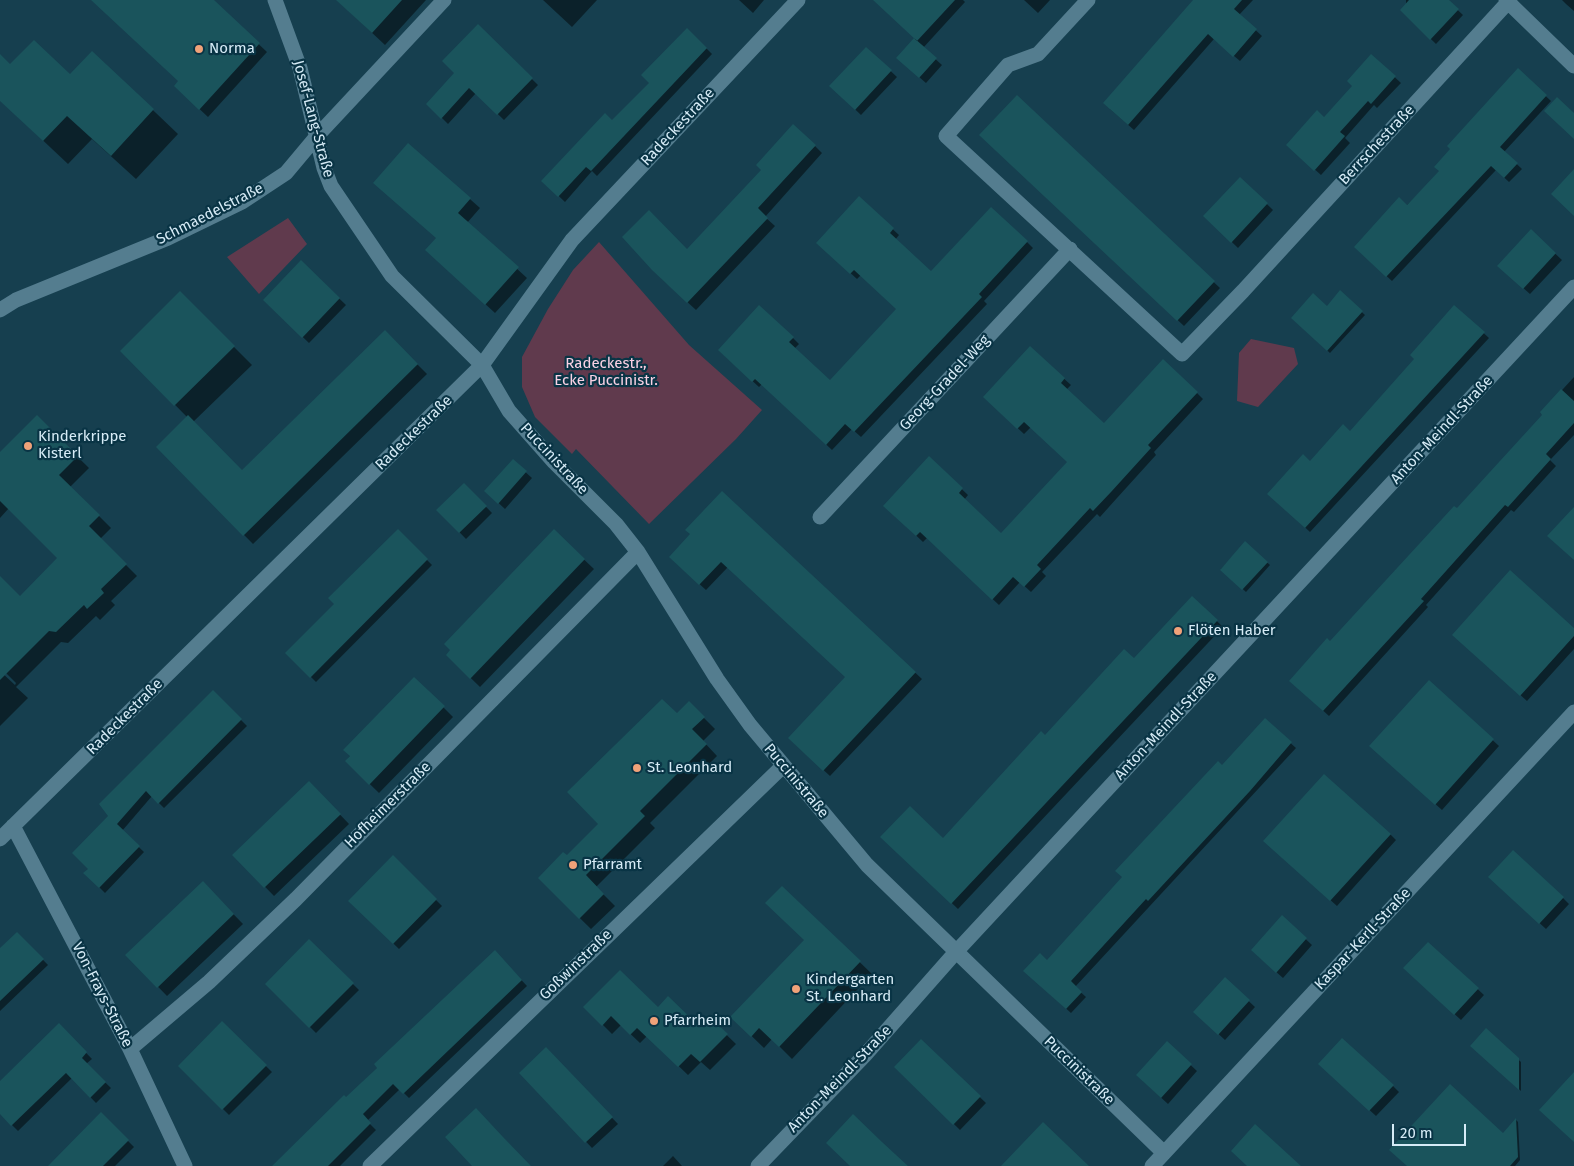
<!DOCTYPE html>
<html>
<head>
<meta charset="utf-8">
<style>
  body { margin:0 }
  #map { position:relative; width:1574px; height:1166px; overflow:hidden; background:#163f4f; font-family:"Fira Sans",sans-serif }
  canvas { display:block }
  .scale { position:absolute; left:1392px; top:1124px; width:74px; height:22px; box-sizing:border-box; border:2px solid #d6ebf6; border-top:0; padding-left:6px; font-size:15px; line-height:18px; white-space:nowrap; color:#d6ebf6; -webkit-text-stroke:4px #093445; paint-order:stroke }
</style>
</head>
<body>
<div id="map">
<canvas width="1574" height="1166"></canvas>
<div class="scale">20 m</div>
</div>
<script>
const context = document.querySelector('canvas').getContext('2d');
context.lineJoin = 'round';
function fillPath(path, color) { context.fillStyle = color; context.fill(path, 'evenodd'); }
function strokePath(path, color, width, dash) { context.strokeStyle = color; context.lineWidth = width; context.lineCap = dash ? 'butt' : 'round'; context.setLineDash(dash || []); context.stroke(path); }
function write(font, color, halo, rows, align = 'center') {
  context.font = font + ' "Fira Sans",sans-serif'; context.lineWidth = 4.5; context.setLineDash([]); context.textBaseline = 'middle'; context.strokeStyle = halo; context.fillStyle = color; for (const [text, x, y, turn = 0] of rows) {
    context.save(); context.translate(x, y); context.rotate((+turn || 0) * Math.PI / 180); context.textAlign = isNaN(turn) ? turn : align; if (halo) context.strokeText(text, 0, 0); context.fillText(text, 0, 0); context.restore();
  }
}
fillPath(new Path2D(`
  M288,218l19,26 -48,50 -32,-37z
  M599,242l90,103 73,65 -26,29 -87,85 -73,-75 -4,5 -37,-37 -13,-30v-30l26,-48 25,-39z
  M1251,339l43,9 4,16 -40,43 -21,-6 2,-48z`), '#603a4d');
fillPath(new Path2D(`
  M93,0h119l55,52 -59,65 -33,-31 4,-5z
  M337,0h89l-41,45z
  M543,0h54l-25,27z
  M739,0h25l-11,13z
  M892,0h71l2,2 -42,46 19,17 -16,18 -22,-19 11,-26z
  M1024,0h26l-12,13z
  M1203,0h50l-14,15 23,21 -22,25 -26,-22 -80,91 -24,-21z
  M1406,0h41l16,15 -27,29 -35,-34 5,-5z
  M1562,0h12v11l-8,-7z
  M478,26l60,59 -34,35 -28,-27 -28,31 -20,-20 28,-31z
  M687,29l25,25 -115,122 -5,-5 -27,31 -22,-21 69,-60 38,-38z
  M866,48l31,29 -36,38 -24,-23z
  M92,52l86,82 -42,45 -44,-40 -24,25 -68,-64v-40l10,6 60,10z
  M1372,56l29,27 -24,25 -3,-3 -29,33 5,5 -29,32 -28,-25 61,-64z
  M1518,70l33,31 -47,51 18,17 -13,13 -13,-12 -104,111 -32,-29 80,-80z
  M1017,97l203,191 -36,38 -203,-191z
  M408,144l72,64 -13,15 60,55 -32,35 -59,-54 1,-21z
  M815,146l7,7 -57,64 10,9 -79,84 -35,-32 26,-27z
  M1240,178l33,32 -35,38 -33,-32z
  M859,198l40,37 -4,5 36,33 96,-31 6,6 -49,53 3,3 -126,133 -9,-8 -20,21 -70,-66 -3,3 -34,-31 68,-18 6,6 -5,5 36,33 67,-73 -36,-34 -4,4 -33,-30z
  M1531,231l31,29 -32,34 -25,-22z
  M301,262l45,43 -37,38 -45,-43z
  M1340,292l25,23 -35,38 -38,-35 35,-11z
  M180,293l72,72 -59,57 49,50 143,-140 42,42 -174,170 -96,-97 30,-30 -65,-66z
  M1455,307l34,31 -179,194 -41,-38 81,-62 66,-73z
  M1030,348l41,37 -5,5 38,35 93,-32 6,6 -49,53 2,3 -39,43 -17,19 -3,-3 -55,58 4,4 -15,16 -11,-10 -21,23 -72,-67 -4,4 -38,-36 44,-48 39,37 -4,5 37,34 68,-72 -38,-35 -7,7 -33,-31z
  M1574,377v58l-24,25 6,6 -42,46 -3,-2 -85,95 2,2 -99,109 -33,-30 34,-43 127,-133 87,-95 -2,-3z
  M37,417l52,51 -19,19 41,41 -11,11 37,37 -26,25 4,4 -15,15 -4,-4 -28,27 -7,-1 -45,45 12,11 -28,28v-55l15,14 1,-2 -16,-16v-89l20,20 39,-40 -50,-50 -9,10v-64z
  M513,461l19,17 -27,31 -13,-12z
  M464,484l28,29 -26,26 -28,-29z
  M722,492l200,187 -92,97 -35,-32 51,-67 -118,-110 -22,23 -30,-27 15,-29z
  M398,531l34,34 -116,117 -29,-29 49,-49z
  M554,531l40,38 -114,118 -33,-32z
  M1245,543l25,22 -24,27 -25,-23z
  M1192,597l31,30 -265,282 -76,-73 61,3 102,-103 89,-76z
  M1574,630v19l-47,52 -67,-60z
  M414,678l39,39 -74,76 -33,-32z
  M1429,682l70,64 -57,64 -65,-58z
  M213,692l34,34 -83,82 -12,-12 -30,35 22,21 -39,41 -20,-20 4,-4 21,-53z
  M689,703l26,26 -12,12 14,15 -67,67 5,5 -59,59 19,19 -24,23 -52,-51 28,-21 33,-33z
  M1265,720l31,28 -221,239 11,10 -15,16 -41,-37 17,-14z
  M309,782l40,42 -75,72 -40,-41z
  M1390,834l6,6 -59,66 -66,-59z
  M393,857l49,49 -43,43 -49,-48z
  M1496,883l67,15 6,6 -23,25z
  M782,887l90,87 -80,85 -20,-20 -8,9 -32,-31 74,-77z
  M212,892l31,32 -76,72 -40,-41z
  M1282,917l30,28 -29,33 -25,-22z
  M17,933l31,32 -48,46v-61z
  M309,941l50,49 -43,43 -49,-49z
  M1428,943l56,52 -23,25 -50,-46z
  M495,952l32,34 -118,112 -9,-9 -33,32 9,9 -36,36h-67l73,-67z
  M1225,979l30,28 -30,33 -24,-22z
  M585,1007l73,2 40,18 10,-10 28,27 -26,26 -9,-8 -13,13 -41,-39 -7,7 -19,-18 -9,9z
  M222,1023l50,49 -43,43 -49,-49z
  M59,1025l33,34 -6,5 25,24 -15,15 -24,-25 -54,53 -18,-18v-31z
  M1486,1030l35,32v29l-49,-45z
  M921,1041l65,62 -26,27 -64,-63z
  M1167,1043l30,28 -29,33 -25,-23z
  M546,1049l72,75 -26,24 -71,-75z
  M1326,1070l67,16 6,6 -23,24z
  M101,1114l33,33 -19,19h-65z
  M1516,1120l2,2 2,38 -5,6h-106l94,-32z
  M673,1156l9,10h-19z`), '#0007');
fillPath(new Path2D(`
  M91,0h123l46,43 -61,67 -25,-24 4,-5z
  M336,0h66l-30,33z
  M873,0h82l-38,41z
  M1193,0h49l-8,9 23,20 -24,28 -25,-23 -80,91 -25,-22z
  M1409,0h40l10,9 -29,31 -30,-30z
  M478,24l55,54 -36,37 -28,-27 -28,31 -15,-15 28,-31 -12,-12z
  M687,28l20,20 -116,123 -5,-4 -28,30 -17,-16 64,-68 7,7 37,-37 -8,-8z
  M914,38l23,20 -18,20 -23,-20z
  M34,40l36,34 22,-23 62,58 -43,47 -44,-40 -24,25 -43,-40v-47l10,10z
  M866,47l26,23 -37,40 -26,-24z
  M1371,54l25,22 -25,28 -3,-3 -28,31 5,4 -31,35 -28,-26 31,-35 7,7 28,-31 -5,-5z
  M1518,68l29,27 -47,52 18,16 -14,15 -13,-12 -105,111 -32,-30 45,-50 8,8 32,-34 -5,-4 16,-18 -3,-3z
  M1017,95l198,186 -38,40 -198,-186z
  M1557,97l17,16v26l-30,-28z
  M793,124l23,21 -58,63 10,10 -81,85 -35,-33 -30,-33 27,-27 38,39 74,-79 -5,-5z
  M408,143l63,55 -13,15 61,54 -34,38 -60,-55 11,-12 -63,-55z
  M1574,169v47l-23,-22z
  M1240,177l28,26 -37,40 -28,-27z
  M859,196l35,32 -4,5 41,38 60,-64 37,34 -49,53 3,3 -128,135 -9,-8 -19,21 -71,-66 -3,3 -34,-32 41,-45 35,32 -5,5 41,38 66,-71 -42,-39 -4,4 -34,-31z
  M1531,229l25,24 -33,36 -26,-23z
  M301,260l39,38 -38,40 -39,-38z
  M1340,290l23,21 -36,40 -36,-33 22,-25 14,13z
  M180,291l55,55 -61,60 -54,-55z
  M1454,305l31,27 -180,196 -38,-34 36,-40 7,7 33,-37 7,7 64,-72 -4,-4z
  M385,330l33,34 -175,172 -87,-89 32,-32 54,55z
  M1030,346l35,32 -4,5 43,40 59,-64 35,33 -50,53 3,3 -40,44 -18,19 -3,-3 -53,57 4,4 -17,18 -11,-10 -21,23 -72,-68 -4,4 -33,-30 46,-50 34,32 -4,5 42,40 66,-71 -43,-40 -7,7 -34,-32z
  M1561,389l13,12v22l-28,31 5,5 -43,48 -3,-2 -84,94 3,2 -101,110 -34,-30 38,-43 3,3 124,-135 3,2 85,-93 -2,-3z
  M37,415l41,41 -19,19 41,40 -11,11 38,38 -26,25 3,4 -17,16 -3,-4 -28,27 -7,-1 -49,49v-104l20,20 37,-38 -57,-57v-49z
  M513,459l14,12 -29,33 -14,-13z
  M464,483l23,23 -28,27 -23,-23z
  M722,491l194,181 -93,99 -35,-33 57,-61 -124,-115 -22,23 -30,-28 21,-23 -5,-4z
  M1574,507v53l-27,-24z
  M398,529l30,30 -118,119 -25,-25 49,-49 -6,-6z
  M554,529l31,30 -115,120 -24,-24 4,-5 -6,-6z
  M1245,541l23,21 -26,28 -22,-20z
  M1510,570l64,58v8l-54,60 -68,-61z
  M1192,596l26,24 -267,284 -71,-67 30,-31 33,32 98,-107 4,4 79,-86 10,9z
  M414,677l31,29 -76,79 -24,-24 5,-5 -7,-6z
  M1429,680l65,59 -59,66 -66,-59z
  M213,690l29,29 -84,85 -12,-13 -29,33 23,22 -41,42 -16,-15 5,-4 -16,-16 36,-37 -9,-12z
  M662,699l15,14 12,-12 16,16 -13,12 15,15 -67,67 5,5 -59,59 18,19 -25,25 -41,-41 25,-26 4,3 31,-31 -31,-32z
  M1265,718l27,24 -42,49 -102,110 -2,-2 -75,82 11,11 -16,17 -43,-38 17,-18 7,7 75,-83 -7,-6 103,-110 4,4z
  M1324,774l67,60 -61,67 -67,-60z
  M309,781l32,33 -77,74 -32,-33z
  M1513,850l51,47 -25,27 -51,-47z
  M393,855l44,44 -44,45 -45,-43z
  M203,881l31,33 -77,74 -32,-33z
  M782,886l79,75 -82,86 -20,-19 -8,9 -21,-20 74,-77 -39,-37z
  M1282,915l25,23 -31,35 -25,-23z
  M17,932l27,27 -44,42v-53z
  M309,939l45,44 -45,45 -44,-44z
  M1428,942l51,46 -25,27 -51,-47z
  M495,950l27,30 -119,114 -10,-10 -30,30 8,9 -43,43h-56l72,-71 2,2 31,-29 -3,-4z
  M620,970l38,37 10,-11 30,29 10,-10 20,19 -28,28 -9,-8 -13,13 -41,-39 -7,7 -19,-19 -9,10 -19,-19z
  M1225,977l25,23 -32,35 -25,-23z
  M222,1021l45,44 -45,45 -44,-44z
  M59,1023l28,29 -5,6 24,24 -16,16 -24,-25 -55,53 -11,-12v-33z
  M1486,1028l33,30v32l-49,-44z
  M1342,1038l52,47 -25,26 -51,-47z
  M921,1039l60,57 -28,29 -59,-58z
  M1167,1041l25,23 -31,34 -25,-23z
  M546,1047l67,70 -28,26 -66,-70z
  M1574,1072v70l-35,-32z
  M1450,1084l53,49 13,-15 2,39 -8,9h-103l-18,-16z
  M476,1108l27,29 28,29h-59l-27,-29z
  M101,1112l28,28 -26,26h-55z
  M853,1114l29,28 26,24h-58l-24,-23z
  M1043,1122l46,44h-88z
  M1255,1124l22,20 24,22h-54l-16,-15z`), '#1a545c');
strokePath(new Path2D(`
  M275,0l25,68 24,100 7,18 61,90 90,89 27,46 45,51 62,62 22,28 79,127 33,46 117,140 297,288
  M1088,0l-50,54 -30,11 -62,71 236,218 61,-63 267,-291
  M1506,0l68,66
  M0,310l16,-10 152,-62 74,-36 44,-29 31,-37 127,-136
  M820,517l250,-268
  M13,826l117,223 55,117
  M0,839l482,-474 90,-125 226,-240
  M130,1049l79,-67 87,-83 342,-347
  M370,1166l413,-400
  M758,1166l107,-111 90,-102 619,-666
  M1152,1166l422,-454`), '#547d8f', 15);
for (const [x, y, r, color] of [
  [199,49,5,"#f0a279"],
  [28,446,5,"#f0a279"],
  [1178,631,5,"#f0a279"],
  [637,768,5,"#f0a279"],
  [573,865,5,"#f0a279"],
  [796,989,5,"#f0a279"],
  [654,1021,5,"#f0a279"]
]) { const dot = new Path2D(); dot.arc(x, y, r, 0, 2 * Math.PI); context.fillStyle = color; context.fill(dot); strokePath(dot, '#093445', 2); }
write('15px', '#d6ebf6', '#093445', [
  ["Norma",209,49],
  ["Kinderkrippe",38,437],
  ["Kisterl",38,454],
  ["Flöten Haber",1188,631],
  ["St. Leonhard",647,768],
  ["Pfarramt",583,865],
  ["Kindergarten",806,980],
  ["St. Leonhard",806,997],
  ["Pfarrheim",664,1021]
], 'left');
write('15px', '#d6ebf6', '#093445', [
  ["Josef-Lang-Straße",313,119,75],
  ["Radeckestraße",678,127,-47],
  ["Berrschestraße",1377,145,-47],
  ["Schmaedelstraße",210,214,-27],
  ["Georg-Gradel-Weg",945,383,-47],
  ["Anton-Meindl-Straße",1442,430,-47],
  ["Radeckestraße",414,433,-44],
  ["Puccinistraße",554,459,47],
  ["Radeckestraße",125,717,-45],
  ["Anton-Meindl-Straße",1166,726,-47],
  ["Puccinistraße",796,781,50],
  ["Hofheimerstraße",388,805,-45],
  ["Kaspar-Kerll-Straße",1363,939,-47],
  ["Goßwinstraße",576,965,-44],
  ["Von-Frays-Straße",102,995,63],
  ["Puccinistraße",1079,1071,44],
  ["Anton-Meindl-Straße",840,1079,-46]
]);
write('15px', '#fad1e4', '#093445', [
  ["Radeckestr.,",606,364],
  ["Ecke Puccinistr.",606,381]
]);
</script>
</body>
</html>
